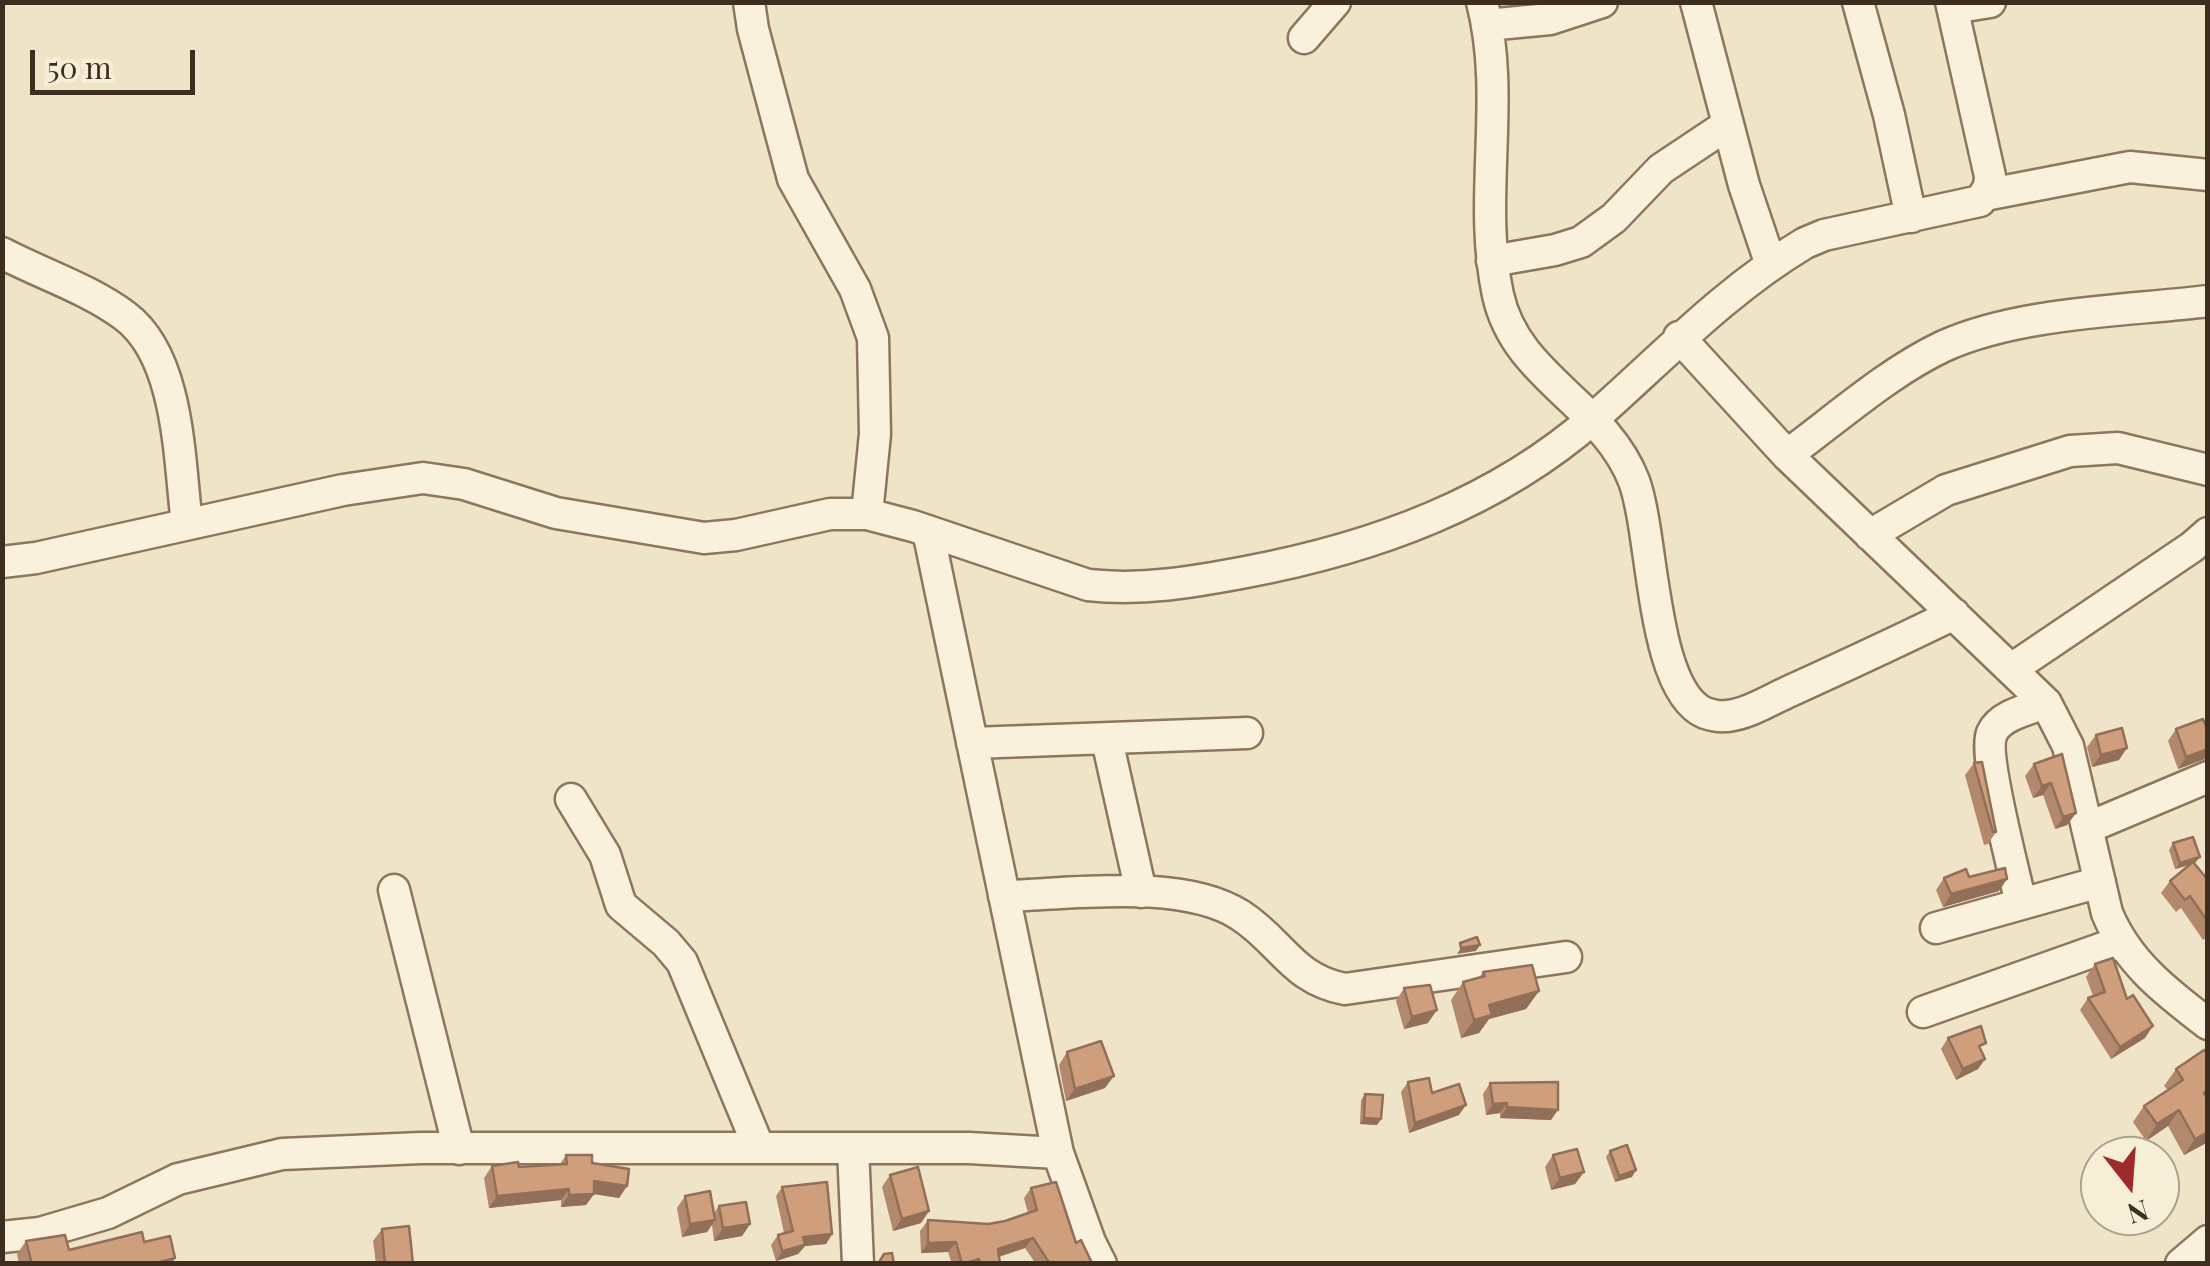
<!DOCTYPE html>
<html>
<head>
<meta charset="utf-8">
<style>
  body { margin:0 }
  #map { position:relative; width:2210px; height:1266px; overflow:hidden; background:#f0e4c8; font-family:"Playfair Display",serif }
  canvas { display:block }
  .frame { position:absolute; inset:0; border:5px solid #3d2e20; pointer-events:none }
  .north { position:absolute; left:2080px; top:1136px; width:100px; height:100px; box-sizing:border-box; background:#f7eed8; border:2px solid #ada18e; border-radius:50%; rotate:163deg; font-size:28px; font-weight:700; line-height:40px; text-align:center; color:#3d2e20 }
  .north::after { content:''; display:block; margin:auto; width:35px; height:45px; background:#9e2a2b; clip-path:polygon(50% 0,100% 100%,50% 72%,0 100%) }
  .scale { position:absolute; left:30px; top:50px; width:165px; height:45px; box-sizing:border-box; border:5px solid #3d2e20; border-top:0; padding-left:12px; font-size:30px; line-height:35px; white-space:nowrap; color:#3d2e20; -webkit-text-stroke:8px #f7eed8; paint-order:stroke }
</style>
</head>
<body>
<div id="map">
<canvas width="2210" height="1266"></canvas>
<div class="frame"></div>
<div class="north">N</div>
<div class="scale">50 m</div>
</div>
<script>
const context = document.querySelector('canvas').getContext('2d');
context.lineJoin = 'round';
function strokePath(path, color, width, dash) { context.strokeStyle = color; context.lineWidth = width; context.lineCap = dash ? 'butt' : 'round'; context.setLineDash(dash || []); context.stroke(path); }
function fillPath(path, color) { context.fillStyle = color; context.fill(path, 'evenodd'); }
const minor = new Path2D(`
  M749,2l4,27 40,150 62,110 18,49 2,96 -8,80
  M1482,2c25,96 -5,196 16,293 18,83 106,108 136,186 20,54 17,209 71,232 6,2 15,4 22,3 21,-2 43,-16 63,-25 55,-25 109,-50 164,-77
  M1696,2l48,183 27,80
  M1858,2l31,113 22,102
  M1953,8l37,-6
  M1487,25l63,-6 52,-17
  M1304,38l31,-36
  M1985,195l145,-28 78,8
  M2,253c40,21 87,36 123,63 55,41 54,145 62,208
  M1492,261l63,-11 26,-8 33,-24 47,-49 66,-44
  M1679,337l108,118 259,248 22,43 39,167c20,49 59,79 101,111
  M1787,455c49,-36 103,-84 157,-109 75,-34 182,-35 264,-45
  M928,531l130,622 32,89 11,22
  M1870,535l76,-45 124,-39 48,-3 90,22
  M2,562l34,-4 307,-68 80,-12 41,6 92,29 148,25 32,-3 94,-21h37l46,12 175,59c54,6 105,-3 158,-13 127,-24 250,-68 349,-155 68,-60 131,-127 210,-174l19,-8 156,-34 9,-14 1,-11 -39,-174
  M2013,668l179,-121 16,-14
  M1107,740l34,152
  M972,743l275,-10
  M571,799l34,56 16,50 45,38 16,19 77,186
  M2087,828l121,-51
  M394,890l65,259
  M1004,896c68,-2 178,-18 236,19 42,27 52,64 105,74l221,-32
  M2021,904c-6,-30 -39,-150 -29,-171 8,-18 37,-24 54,-30
  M1936,928l164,-46
  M1923,1012l197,-70
  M853,1148l5,116
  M2,1237l38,-4 68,-20 70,-34 104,-25 139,-6h548l89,5
  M2181,1264l27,-23`);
strokePath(minor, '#8d765c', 35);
strokePath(minor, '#faf1dc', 30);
fillPath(new Path2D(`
  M2176,729l32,2v24l-3,4 -27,10 -10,-28z
  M2096,735l23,25 -27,7 -5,-20z
  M2062,754l14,59 -9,12 -12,4 -12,-34 -10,3 -8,-22 9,-12z
  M1974,763l22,69 -8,12 -4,1 -19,-70z
  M2173,843l27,14 -6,6 14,17v57l-5,3 -22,-32 -5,4 -15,-19 9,-12 20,-16 -15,4 -6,-19z
  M1969,877l30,14 -56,16 -7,-17 8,-12z
  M2095,964l32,35 18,39 -34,21 -31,-49 8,-12 5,-2 -7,-19z
  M1483,972l56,19 -13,18 -37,10 -10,14 -18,5 -10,-38 12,-18 16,-4z
  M1404,988l24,35 -24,6 -8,-28z
  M1948,1038l37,21 -7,10 -22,11 -15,-31z
  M1067,1052l38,36 -39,13 -7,-36z
  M2208,1054v88l-24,13 -16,-29 -22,15 -13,-19 11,-16 24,-16 -4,-4 12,-17z
  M1408,1082l24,11 27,22 -50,18 -8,-41z
  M1490,1083l61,37 -51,-2v-5l-14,2 -3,-21z
  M1365,1094l16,25 -4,6 -17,-1 1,-24z
  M1610,1151l22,26 -17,5 -9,-25z
  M566,1155l26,8 35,23 -8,12 -25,-4 -8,11 -25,2v-7l-72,8 -5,-30 8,-12 27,1 41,-3z
  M1553,1155l31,17 -9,12 -24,6 -6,-23z
  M890,1175l31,48 -28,8 -11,-44z
  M782,1187l50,47 -6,10 -21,2 -7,8 -22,7 -5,-16 7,-10 6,-2 -8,-37z
  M1031,1188l45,55 14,21h-54l-11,-16 -26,9 1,7h-48l-4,-12 -27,1 -1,-22 8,-11 60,4 17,-3 23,-8 -4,-15z
  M685,1196l29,17 5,-7 31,18 -8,12 -28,5 -2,-16 -5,7 -25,5 -5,-29z
  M382,1229l31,35h-37l-3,-23z
  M26,1241l43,9 75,-8 31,16 -4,6h-152l-2,-10z`), '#b2896c');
fillPath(new Path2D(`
  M2127,748l-8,12 -27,7 9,-12z
  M2208,749v6l-3,4 -27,10 8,-12z
  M2051,783l-8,12 -10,3 9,-12z
  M2076,813l-9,12 -12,4 8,-12z
  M2200,857l-5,6 -20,6 5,-6z
  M2007,879l-8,12 -56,16 8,-13z
  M1480,945l-4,6 -19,3 4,-6z
  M1539,991l-13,18 -37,10 -10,14 -18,5 13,-18 15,-15z
  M1437,1010l-9,13 -24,6 8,-12z
  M2153,1026l-8,12 -34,21 9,-12z
  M1985,1059l-7,10 -22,11 7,-11z
  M1114,1076l-9,12 -39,13 9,-12z
  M1507,1103l-7,10 -14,2 7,-11z
  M1466,1105l-7,10 -50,18 6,-10z
  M1507,1107l51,3 -7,10 -51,-2z
  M2179,1110l-11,16 -22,15 11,-17z
  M1364,1118l17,1 -4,6 -17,-1z
  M2208,1132v10l-24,13 11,-16z
  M1636,1170l-4,7 -17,5 4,-6z
  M1584,1172l-9,12 -24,6 9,-12z
  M594,1181l33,5 -8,12 -25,-4 -8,11 -25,2 8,-12z
  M569,1189l-8,11 -72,8 8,-12z
  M929,1211l-8,12 -28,8 9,-12z
  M715,1220l-8,12 -25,5 8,-13z
  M750,1224l-8,12 -28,5 9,-13z
  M832,1234l-6,10 -21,2 -7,8 -22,7 6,-10 21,-14z
  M1033,1238l-8,10 -35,11 8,-10z
  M956,1242l-8,10 -27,1 7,-10z
  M175,1258l-4,6h-18z`), '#916f58');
const building = new Path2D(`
  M2203,719l5,12v18l-22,8 -10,-28z
  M2122,728l5,20 -26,7 -5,-20z
  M2062,754l14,59 -13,4 -12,-34 -9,3 -8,-22z
  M1982,762l14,70h-3l-19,-69z
  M2193,837l7,20 -20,6 -7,-20z
  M2193,862l15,18v42l-18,-26 -5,4 -15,-19z
  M2005,868l2,11 -56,15 -7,-16 22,-9 3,8z
  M1477,937l3,8 -19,3 -1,-5z
  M2113,958l14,41 6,-4 20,31 -33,21 -32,-49 17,-6 -10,-28z
  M1532,965l7,26 -50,14 3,10 -18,5 -11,-38 22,-6 -2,-4z
  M1430,985l7,25 -25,7 -8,-29z
  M1981,1026l5,17 -7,3 6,13 -22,10 -15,-31z
  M1101,1041l13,35 -39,13 -8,-37z
  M2204,1050l4,4v36l-4,3 4,6v33l-13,7 -16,-29 -22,14 -13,-18 39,-26 -7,-11z
  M1429,1078l3,15 27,-9 7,21 -51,18 -7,-41z
  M1558,1082v28l-51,-3v-4l-14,1 -3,-21z
  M1365,1094l18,1 -2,24 -17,-1z
  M1627,1145l9,25 -17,6 -9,-25z
  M1577,1149l7,23 -24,6 -7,-23z
  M566,1155h26v8l37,6 -2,17 -33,-5v13l-25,1v-6l-72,7 -5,-30 26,-4 1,5 48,-3z
  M918,1167l11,44 -27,8 -12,-44z
  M827,1182l5,52 -29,3 2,8 -23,6 -4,-16 15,-4 -11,-44z
  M1056,1182l20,61 5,-3 10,21 -3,3h-38l-17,-26 -35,11 2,15h-20l-1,-5 -17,5 -6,-22 -28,1v-23l60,4 17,-3 32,-11 -6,-22z
  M710,1191l5,29 -25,4 -5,-28z
  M746,1202l4,22 -27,4 -4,-22z
  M409,1226l4,38h-28l-3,-35z
  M142,1232l2,10 26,-6 5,22 -22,6h-121l-6,-23 39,-6 4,15z
  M892,1253l2,11h-16l6,-10z`);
fillPath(building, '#cf9f7d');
strokePath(building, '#916f58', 2.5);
</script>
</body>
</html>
